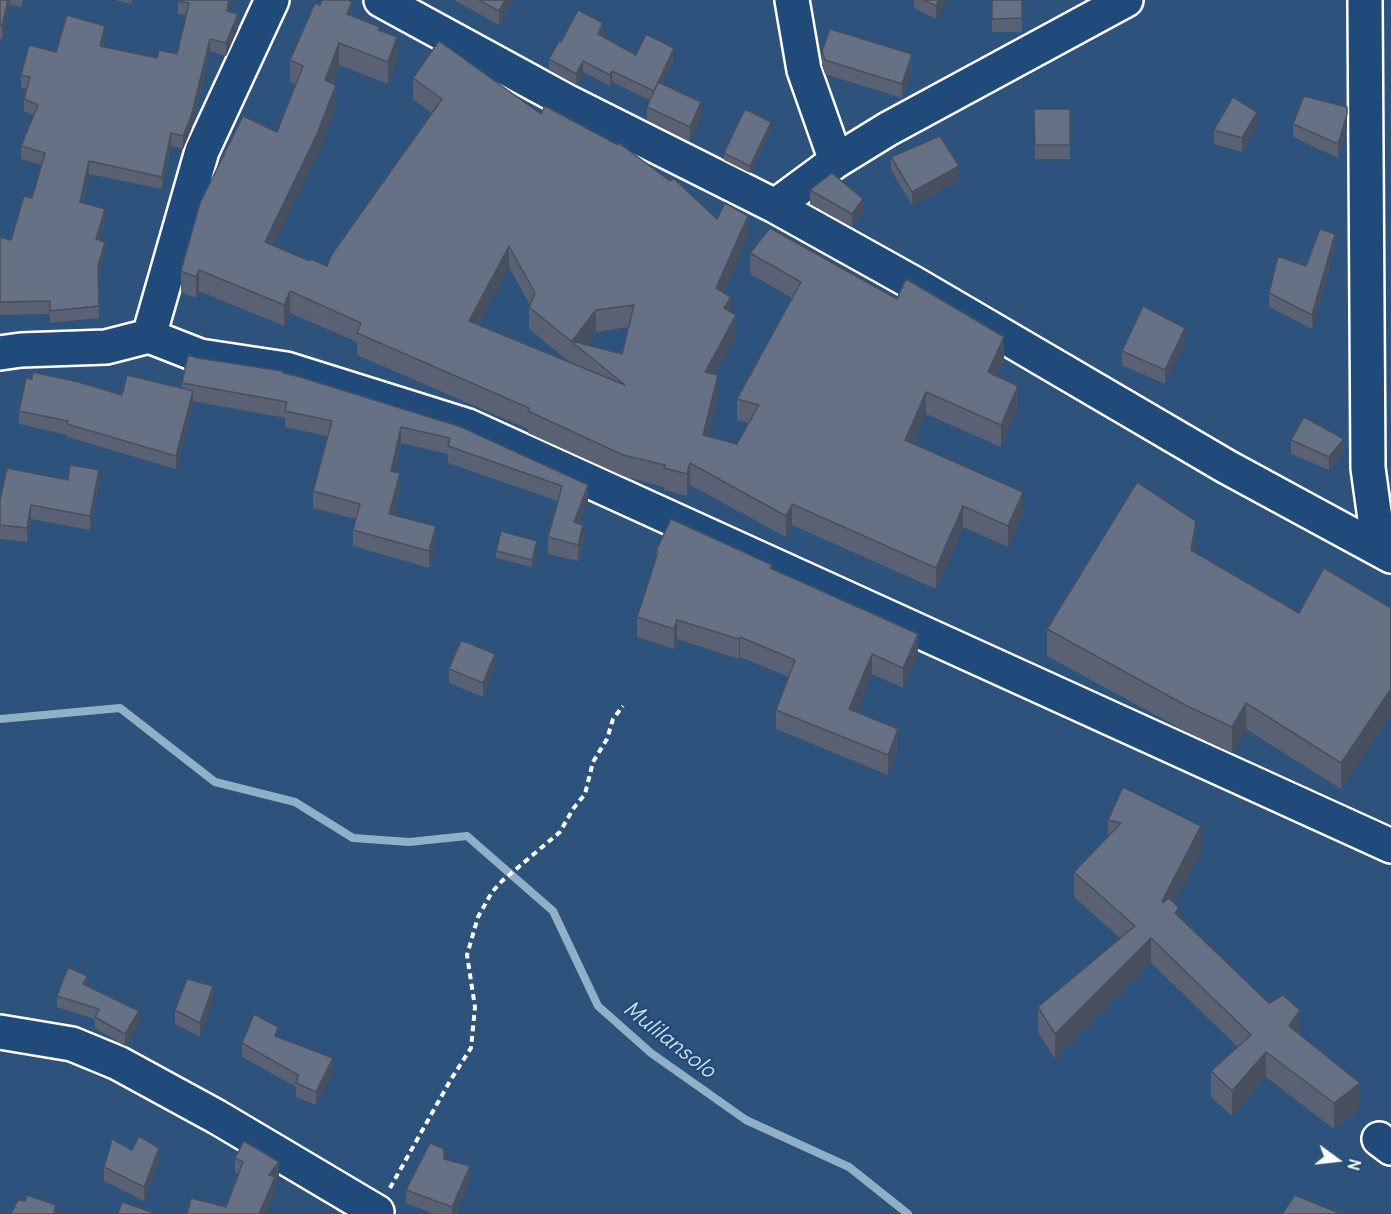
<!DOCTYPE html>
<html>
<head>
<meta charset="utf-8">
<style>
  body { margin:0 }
  #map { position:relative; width:1391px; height:1214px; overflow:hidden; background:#2d527c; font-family:Delius,sans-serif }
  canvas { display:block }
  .north { position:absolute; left:1307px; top:1130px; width:60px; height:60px; -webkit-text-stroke:4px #1f4a7a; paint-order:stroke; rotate:105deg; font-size:16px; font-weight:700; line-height:24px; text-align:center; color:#fff }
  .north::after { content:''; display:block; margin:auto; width:21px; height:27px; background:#fff; clip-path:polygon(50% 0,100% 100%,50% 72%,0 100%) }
</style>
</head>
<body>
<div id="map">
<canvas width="1391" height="1214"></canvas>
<div class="north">N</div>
</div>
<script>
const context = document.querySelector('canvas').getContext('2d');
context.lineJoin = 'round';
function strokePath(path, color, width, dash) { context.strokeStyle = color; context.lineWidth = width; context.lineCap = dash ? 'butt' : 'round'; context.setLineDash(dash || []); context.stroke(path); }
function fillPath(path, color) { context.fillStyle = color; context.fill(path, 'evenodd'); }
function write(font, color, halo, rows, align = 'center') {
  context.font = font + ' Delius,sans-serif'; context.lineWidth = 4.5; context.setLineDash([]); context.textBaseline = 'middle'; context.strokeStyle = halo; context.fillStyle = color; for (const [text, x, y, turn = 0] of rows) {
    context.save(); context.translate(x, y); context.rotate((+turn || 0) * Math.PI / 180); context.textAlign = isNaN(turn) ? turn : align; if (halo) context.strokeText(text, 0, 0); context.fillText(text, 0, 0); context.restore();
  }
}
strokePath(new Path2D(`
  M0,719l120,-11 95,74 80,20 58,36 56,4 58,-6 86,75 45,95 53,47 95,67 103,47 59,47`), '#8fb0c5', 8);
const minor = new Path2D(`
  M381,0l187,102 207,104 138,77 314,184 164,89
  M792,0l12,70 32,91
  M1365,0l3,468 11,80
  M775,206l61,-45 52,-32 238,-129
  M149,336l53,-185 70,-151
  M0,353l21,-3 85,-3 43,-11 51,20 86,13 182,57 923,420
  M0,1032l72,12 46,19 99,54 160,95 -1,2
  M1379,1139l12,9`);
strokePath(minor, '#fff', 38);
strokePath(new Path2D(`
  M390,1188l60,-107 21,-33 4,-41 -8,-52 11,-38 14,-25 10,-11 58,-49 13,-23 12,-15 8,-32 14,-23 6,-20 10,-13`), '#fff', 4, [6, 4.5]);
strokePath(minor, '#1f4a7a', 33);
fillPath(new Path2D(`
  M0,0h23l-2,7 -11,-2 -8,35 -2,-1z
  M115,0h17l-1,4z
  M178,0l51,12 9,15 -12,29 -16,-5 -19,79 -8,19 -12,-3 -9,43 -73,-15 -6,29 22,19 -6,18 6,14 -7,24 1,40 -49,5v-9l-50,1v-78l11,3 21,-42 10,-33 -21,-6v-13l13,-30 -10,-5v-12l3,-10 -6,-2v-12l84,-36 -2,7 54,12 20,-4 9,-39 -8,-1z
  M454,0h59l-14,25z
  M914,0h32l-10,19 -22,-11z
  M992,0h30v32h-30z
  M352,16l28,14 17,29 -9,25 -49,-19 -7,19 4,23 -19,49 -44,89 37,16 17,5 105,-153 -19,-14v-21l128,36 207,123 -25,56 8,19 5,24 -21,38 3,22 -10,40 29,8 12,-21 -12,-3v-21l55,-101 -42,-24v-21l147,46 107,59 -8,18 22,31 -17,40 -75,-33 -13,29 110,71 -15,33 -45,-20 -27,62 -144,-64 -6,12 -96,-52 -3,11 -23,-6v-3l-41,-11 -95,-43v-4l-171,-74v-13l-67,-29 -6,13 -85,-35 -3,7 -15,-6v-21l96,-139 19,-48 -6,-2v-22zM509,267l21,38 -1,2v22l42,34 -93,-38zM629,327l-7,27 -36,-10 10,-12z
  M603,34l-1,3 34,18 38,4 -12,25 39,32 -11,25 -43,-21v-13l3,-7 -38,-18 -2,4 -27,-14 -7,13 -27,-15v-11l12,-17z
  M822,51l90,16 -10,31 -77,-24 -3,-9z
  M1034,109h36v50h-35z
  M1293,124l54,4 -9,30 -45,-21z
  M1257,125l-15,27 -28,-8v-14z
  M771,129l-21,44 -26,-13v-7z
  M891,157l68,23 -47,25 -21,-35z
  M810,190l53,22 -11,15 -42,-23z
  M1335,248l-23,81 -43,-22v-14l37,-27z
  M1185,342l-20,42 -43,-19v-14z
  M197,358l86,15 178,54 127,74 -9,23 4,17 -5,20 -30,-7v-17l10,-36 -110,-38v-9l-47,-11 -7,29 6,18 -7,25 43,27 -7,26 -76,-22v-16l3,-11 -43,-11v-17l14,-55 -42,-9v-9l-92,-17v3l-17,65 -109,-32v-2l-48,-11v-13l103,-16 60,-7v-5z
  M1291,440l53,13 -15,17 -38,-16z
  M68,480l31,4 -9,46 -59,-11 -4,23 -27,-3v-39z
  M1196,547l-1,5 104,61 92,-5 -50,181 -95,-60 -14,24 -45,-21 -140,-76v-27z
  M537,548l-5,19 -36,-9v-7z
  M656,551l116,18 146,84 -15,35 -31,-14 -16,38 42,37 -10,26 -112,-46v-19l13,-33 -49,-20 -1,2 -62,-20 -3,10 -37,-12v-20l19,-59z
  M495,667l-12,30 -34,-14v-14z
  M1123,787l78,65 -27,51 5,15 121,117 60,73 -26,21 -68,-52 -34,39 -21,-19v-26l27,-24 -87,-84 -96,96 -17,-27v-25l82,-69 -46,-41v-25l34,-36v-16z
  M87,986l52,36 -14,24 -30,-18v-9l-38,-12v-11z
  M213,1000l-13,37 -25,-13v-14z
  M278,1037l55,35 -17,33 -20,-8v-10l-54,-30v-14z
  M132,1150l27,11 -15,40 -40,-20v-14z
  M235,1158l44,17 -4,6v10l-49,16 12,-34 -3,-1z
  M444,1159l26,21 -15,34h-21l-28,-11v-13z`), '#596173');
fillPath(new Path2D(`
  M8,0h2v5l-8,35v-14z
  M229,0h2l-4,24v-13z
  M505,0h8l-14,25v-14z
  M939,0h7l-10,19v-13z
  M352,2v21l-5,-9z
  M238,14v15l-12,27v-13z
  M603,23v11l-5,11v-11z
  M105,26v13l-5,19v-12z
  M397,37v22l-9,25v-22z
  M210,39v12l-19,79 -8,19v-13z
  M339,43v22l-14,37v-22z
  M674,48v11l-20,43v-11z
  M912,54v13l-10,31v-14z
  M583,61v11l-7,13v-11z
  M612,71v11l-2,4v-11z
  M336,85v22l-19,49 -52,107v-21z
  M701,102v14l-11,25v-14z
  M1257,112v13l-15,27v-14z
  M1347,114v14l-9,30v-14z
  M771,122v7l-21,44v-7z
  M171,133v13l-9,43v-12z
  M89,161v13l-9,41v-13z
  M959,166v14l-47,25v-13z
  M863,199v13l-11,15v-13z
  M105,209v13l-9,30v-13z
  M748,216v21l-32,72v-21z
  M1335,234v14l-23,81v-14z
  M105,242v12l-7,25v-13z
  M509,246v21l-40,75v-21z
  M199,270v21l-3,7v-21z
  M290,291v22l-6,13v-21z
  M731,297v21l-7,-10z
  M596,310v22l-15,18 -9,-9z
  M736,315v21l-31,57v-21z
  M1185,328v14l-20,42v-14z
  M1004,337v21l-16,36v-22z
  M718,375v21l-15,60v-21z
  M1018,386v21l-17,40v-22z
  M193,391v13l-17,65v-13z
  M926,392v22l-21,47v-21z
  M401,427v16l-10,44v-16z
  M1344,439v14l-15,17v-13z
  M690,463v22l-3,11v-22z
  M99,470v14l-9,46v-14z
  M400,473v17l-11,40v-16z
  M588,485v16l-14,37v-16z
  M1023,492v22l-15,33v-21z
  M792,504v21l-6,12v-21z
  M31,505v14l-4,23v-14z
  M963,506v21l-27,62v-21z
  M1196,521v26l-5,29v-26z
  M583,525v16l-5,20v-16z
  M436,526v16l-7,26v-17z
  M537,541v7l-5,19v-7z
  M677,620v19l-3,10v-20z
  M918,634v19l-15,35v-20z
  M740,637v20l-1,2v-20z
  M495,654v13l-12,30v-14z
  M872,654v20l-23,55v-20z
  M1391,689v26l-50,74v-26z
  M1246,703v26l-14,24v-26z
  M898,729v20l-10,26v-20z
  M1201,826v26l-39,74v-25z
  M1179,908v26l-4,-21z
  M1151,938v25l-96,96v-25z
  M87,976v11l-4,-3z
  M213,986v14l-13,37v-14z
  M1300,1010v25l-11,-9z
  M139,1011v11l-14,24v-12z
  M1266,1052v25l-34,39v-25z
  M333,1058v14l-17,33v-13z
  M1360,1083v25l-26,21v-26z
  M159,1148v13l-15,40v-14z
  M279,1162v13l-4,6v10l-10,23h-6l10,-39z
  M470,1166v14l-15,34h-3v-7z`), '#484f5e');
const building = new Path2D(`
  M0,0h8l-6,26h-2z
  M178,0h51l-2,11 11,3 -12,29 -16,-4 -19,78 -8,19 -12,-3 -9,44 -73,-16 -9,41 25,7 -9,30 9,3 -7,24 1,40 -49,5v-10l-50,1v-65l11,3 13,-44 8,2 13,-45 -24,-7 17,-41 -14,-6 6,-22 -9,-2 8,-30 27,7 11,-37 38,11 -5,20 57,12 2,-8 18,4 12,-51 -11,-2z
  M322,0h26l4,2 -5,12 33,13 -2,3 19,7 -9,25 -49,-19 -14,37 11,5 -19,49 -52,108 45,19 1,-2 16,7 5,-12 110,-155 -29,-21 26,-37 102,73 4,-8 73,39 1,-2 51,38 3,-3 44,41 8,-16 23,13 -32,72 15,9 -7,11 12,7 -31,57 13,3 -15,60 34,9 22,-39 -22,-6 64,-117 -51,-29 20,-25 127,71 9,-20 98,58 -16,35 30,14 -17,39 -75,-33 -21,48 118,52 -15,34 -45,-20 -27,62 -144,-64 -6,12 -96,-53 -3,11 -23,-6 1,-3 -42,-10 -95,-44 1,-3 -172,-75 4,-10 -71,-32 -6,14 -85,-35 -3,7 -15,-6 19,-68 43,-87 34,16 26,-66 -13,-6 25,-57 5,2zM509,246l26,47 -6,14 96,78 -156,-64zM634,305l-12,49 -50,-13 24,-31z
  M479,0h26l-6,11z
  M924,0h15l-3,6z
  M992,0h30v18l-30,1z
  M578,10l25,13 -5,11 38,21 10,-21 28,14 -20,43 -42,-20 -2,4 -27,-14 -7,13 -27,-15 10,-18 2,1z
  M830,29l82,25 -10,30 -77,-24 -3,-9z
  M658,82l43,20 -11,25 -43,-20z
  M1304,96l43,11v7l-9,30 -45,-20z
  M1233,97l24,15 -15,26 -28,-8z
  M745,109l26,13 -21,44 -26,-13z
  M1034,109h36v36h-35z
  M940,136l19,30 -47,26 -21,-35z
  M832,173l31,26 -11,15 -42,-24z
  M1320,229l15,5 -23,81 -43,-22 9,-37 28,10z
  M1143,306l42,22 -20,42 -43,-19z
  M188,355l9,3 85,13 1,2 17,4 161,50 127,58 -14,37 9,3 -5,20 -30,-8 14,-51 -114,-40 2,-8 -49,-11 -10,44 9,2 -11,41 47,12 -7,25 -76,-21 7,-26 -47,-13 19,-70 -47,-10 2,-9 -105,-19z
  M33,372l45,10 44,13 5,-20 66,16 -17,65 -109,-32 1,-3 -49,-10 7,-33 6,1z
  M1304,417l40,22 -15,18 -38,-17z
  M70,465l29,5 -9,46 -59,-11 -4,23 -27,-3v-25l7,-32 61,12z
  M1137,482l59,39 -5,29 108,63 25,-45 67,40v81l-50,74 -95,-60 -14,24 -45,-21 -140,-77z
  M671,519l101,46 -2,3 148,66 -15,34 -31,-14 -23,55 49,20 -10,26 -112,-45 19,-50 -55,-23 -1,2 -62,-19 -3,9 -37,-12 21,-65 -2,-1z
  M501,531l36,10 -5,19 -36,-9z
  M461,640l34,14 -12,29 -34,-14z
  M1123,787l78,39 -39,75 1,2 6,-5 10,10 -4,5 94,90 14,-8 17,15 -11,16 71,57 -26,20 -68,-51 -34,39 -21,-20 40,-36 -100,-97 -96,96 -17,-27 97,-81 -61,-54 47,-49 -13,-3z
  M68,967l19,9 -4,8 56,27 -14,23 -30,-17 4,-8 -42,-13z
  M187,979l26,7 -13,37 -25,-13z
  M254,1014l24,13 -3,9 58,22 -17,34 -20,-9 2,-8 -56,-32z
  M139,1136l20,12 -15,39 -40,-20 8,-28 20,11z
  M244,1141l35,21 -10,13 6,2 -16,37h-72l4,-16 35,9 17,-45 -8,-4z
  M430,1143l14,6v10l26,7 -18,41 -46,-17z
  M27,1195l29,10 -2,7 8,2h-51l7,-14 7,1z
  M1295,1195l46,19h-59z
  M122,1202l35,12h-39z`);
fillPath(building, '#677186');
strokePath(building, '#484f5e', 1.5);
write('italic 22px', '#d0dee7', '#1f4a7a', [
  ["Mulilansolo",669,1040,38]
]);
</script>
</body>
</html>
